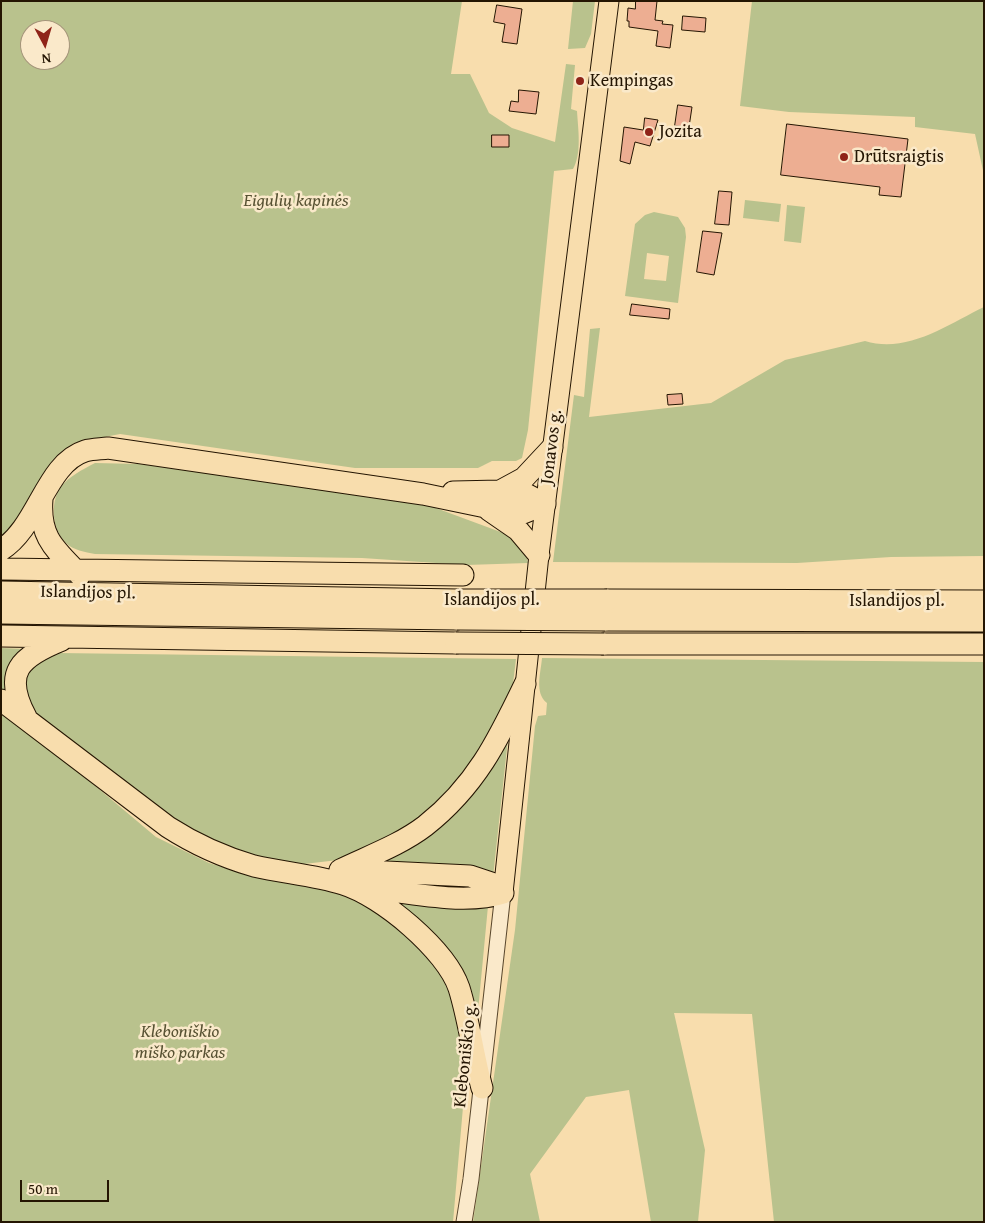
<!DOCTYPE html>
<html>
<head>
<meta charset="utf-8">
<style>
  body { margin:0 }
  #map { position:relative; width:985px; height:1223px; overflow:hidden; background:#f8ddad; font-family:"Gentium Book Plus",serif }
  canvas { display:block }
  .frame { position:absolute; inset:0; border:2px solid #241502; pointer-events:none }
  .north { position:absolute; left:20px; top:20px; width:50px; height:50px; box-sizing:border-box; background:#fae9ca; border:1px solid #a4947a; border-radius:50%; rotate:174deg; font-size:14px; font-weight:700; line-height:20px; text-align:center; color:#241502 }
  .north::after { content:''; display:block; margin:auto; width:18px; height:22px; background:#8f2418; clip-path:polygon(50% 0,100% 100%,50% 72%,0 100%) }
  .scale { position:absolute; left:20px; top:1180px; width:89px; height:22px; box-sizing:border-box; border:2px solid #241502; border-top:0; padding-left:6px; font-size:15px; line-height:18px; white-space:nowrap; color:#241502; -webkit-text-stroke:4px #fae9ca; paint-order:stroke }
</style>
</head>
<body>
<div id="map">
<canvas width="985" height="1223"></canvas>
<div class="frame"></div>
<div class="north">N</div>
<div class="scale">50 m</div>
</div>
<script>
const context = document.querySelector('canvas').getContext('2d');
context.lineJoin = 'round';
function fillPath(path, color) { context.fillStyle = color; context.fill(path, 'evenodd'); }
function strokePath(path, color, width, dash) { context.strokeStyle = color; context.lineWidth = width; context.lineCap = dash ? 'butt' : 'round'; context.setLineDash(dash || []); context.stroke(path); }
function write(font, color, halo, rows, align = 'center') {
  context.font = font + ' "Gentium Book Plus",serif'; context.lineWidth = 5; context.setLineDash([]); context.textBaseline = 'middle'; context.strokeStyle = halo; context.fillStyle = color; for (const [text, x, y, turn = 0] of rows) {
    context.save(); context.translate(x, y); context.rotate((+turn || 0) * Math.PI / 180); context.textAlign = isNaN(turn) ? turn : align; if (halo) context.strokeText(text, 0, 0); context.fillText(text, 0, 0); context.restore();
  }
}
fillPath(new Path2D(`
  M1,1h461l-11,73h19l19,39 23,15 43,14 11,-78 9,1 -4,44 6,2c1,18 5,42 -4,58l-19,2 -26,259 -6,28 -6,3h-24l-14,7h-123l-235,-34 -46,9 -19,15 -24,43 -30,40zM30,30h30v30h-30z
  M573,1h22l-4,33 -6,14 -17,1z
  M752,1h232v174l-9,-41 -60,-7v-10l-126,-5 -49,-6z
  M745,200l36,4 -2,18 -36,-4z
  M787,205l18,2 -4,36 -17,-2z
  M654,212l24,5 7,11 1,9 -8,66 -53,-7 10,-72 10,-9zM647,253l22,3 -3,25 -22,-2z
  M984,307v249l-93,1 -94,6 -244,-1 21,-167 10,2 6,-68 10,-1 -11,89 122,-14 74,-43 80,-19c42,13 82,-16 119,-34z
  M95,463l44,1 286,40 81,30 19,16 3,13 -62,2 -104,-7 -267,-4c-10,-2 -22,-4 -29,-11 -14,-12 -16,-40 -6,-55 9,-12 22,-18 35,-25z
  M1,648l25,1 -16,48 -9,-3z
  M58,653l458,6 -5,41 -22,41 -42,57 -25,23 -84,39 -34,4 -33,-5 -36,-8 -34,-12 -167,-125 -7,-8 -4,-30 13,-16z
  M542,658l442,4v560h-210l-22,-208 -78,-1 31,137 -7,72h-47l-22,-132 -43,7 -56,77 10,48h-67l42,-292 20,-204 3,-10 8,-1 1,-12c-13,-10 -6,-31 -5,-45z
  M6,711l150,126 53,26 39,12 76,14 34,9 32,17 56,56 21,90 -14,161h-452v-507z
  M508,739l-15,138 -131,-10 12,-8z
  M376,892l112,14 -12,126 -8,-30z`), '#b9c28d');
const building = new Path2D(`
  M636,1h21l-2,19 8,1 -1,3 11,1 -3,23 -14,-2 2,-15 -29,-4v-6h-2l1,-13 7,1z
  M497,5l25,4 -5,35 -15,-2 3,-18 -11,-2z
  M683,16l23,2 -1,14 -23,-2z
  M519,90l20,2 -3,22 -27,-3 2,-10 7,1z
  M678,105l14,2 -3,20 -14,-1z
  M645,118l13,2 -8,26 -15,-4 -5,22 -10,-3 4,-34 19,3z
  M787,124l121,15 -7,58 -22,-2 1,-8 -99,-12z
  M492,135h17v12h-17z
  M719,191l13,1 -3,33 -14,-1z
  M703,231l19,2 -8,42 -17,-3z
  M632,304l38,5 -1,10 -39,-4z
  M682,394l1,10 -15,1 -1,-10z`);
fillPath(building, '#edae92');
strokePath(building, '#241502', 1);
const minor = new Path2D(`
  M464,1222l7,-43 32,-286`);
const major = new Path2D(`
  M503,893l36,-338 70,-554`);
const highway = new Path2D(`
  M500,491l24,-13 28,-30
  M453,492l47,-1 24,2 21,11
  M42,499c-3,39 13,50 38,76
  M489,510l29,20 21,25
  M1,550c37,-23 45,-87 84,-99 7,-2 16,-2 23,-3l315,46 77,16 23,3 22,-9
  M1,569l462,6
  M1,592l457,8
  M607,600l377,1
  M1,613l456,6
  M605,620l379,1
  M1,636l455,7
  M604,644h380
  M1,700l167,127c28,18 55,30 86,39 30,7 60,9 89,18 39,12 103,66 116,104 10,32 14,67 23,100
  M26,717c-24,-45 -6,-60 36,-77
  M340,870c29,-14 60,-25 85,-44 51,-40 73,-86 100,-142
  M344,870l126,6 24,8 9,9
  M355,886c43,5 109,20 148,7`);
strokePath(minor, '#59472d', 17);
strokePath(major, '#241502', 21);
strokePath(highway, '#241502', 23);
strokePath(minor, '#fae9ca', 15);
strokePath(major, '#f8ddad', 19);
strokePath(highway, '#f8ddad', 21);
const highwayBridge = new Path2D(`
  M458,600h149
  M457,619l148,1
  M456,643l148,1`);
strokePath(highwayBridge, '#241502', 23, []);
strokePath(highwayBridge, '#f8ddad', 21);
for (const [x, y, r, color] of [
  [580,81,5,"#8f2418"],
  [649,132,5,"#8f2418"],
  [844,157,5,"#8f2418"]
]) { const dot = new Path2D(); dot.arc(x, y, r, 0, 2 * Math.PI); context.fillStyle = color; context.fill(dot); strokePath(dot, '#fae9ca', 2); }
write('18px', '#241502', '#fae9ca', [
  ["Kempingas",590,81],
  ["Jozita",659,132],
  ["Drūtsraigtis",854,157]
], 'left');
write('italic 18px', '#585233', '#fae9ca', [
  ["Eigulių kapinės",296,201],
  ["Kleboniškio",180,1032],
  ["miško parkas",180,1053]
]);
write('18px', '#241502', '#fae9ca', [
  ["Jonavos g.",552,447,-83],
  ["Islandijos pl.",88,593,1],
  ["Islandijos pl.",492,600],
  ["Islandijos pl.",897,601],
  ["Kleboniškio g.",466,1055,-84]
]);
</script>
</body>
</html>
